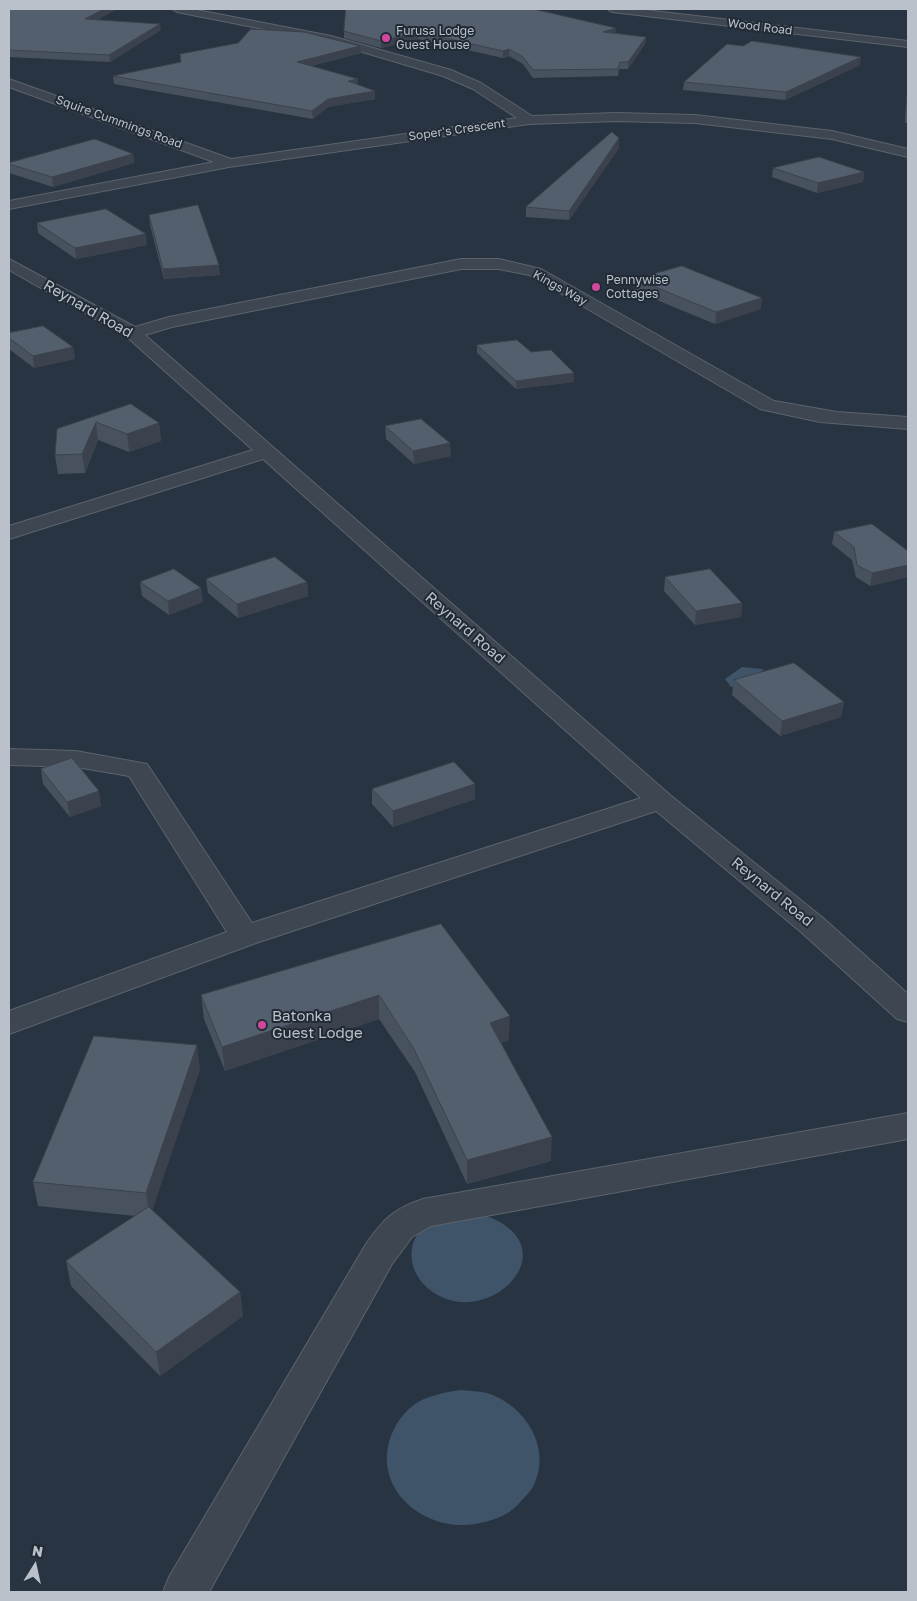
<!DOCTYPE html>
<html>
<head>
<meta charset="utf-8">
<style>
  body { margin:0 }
  #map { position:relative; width:917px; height:1601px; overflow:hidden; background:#283441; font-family:"Golos Text",sans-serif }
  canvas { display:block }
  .frame { position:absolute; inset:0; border:10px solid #bac1cb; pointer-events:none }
  .north { position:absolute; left:10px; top:1541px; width:50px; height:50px; -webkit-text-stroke:4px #212b36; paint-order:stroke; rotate:10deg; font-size:14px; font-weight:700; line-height:20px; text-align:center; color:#bac1cb }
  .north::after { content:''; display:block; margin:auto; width:18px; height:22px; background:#bac1cb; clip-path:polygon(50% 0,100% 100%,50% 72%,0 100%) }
</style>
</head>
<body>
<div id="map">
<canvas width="917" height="1601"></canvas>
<div class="frame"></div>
<div class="north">N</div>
</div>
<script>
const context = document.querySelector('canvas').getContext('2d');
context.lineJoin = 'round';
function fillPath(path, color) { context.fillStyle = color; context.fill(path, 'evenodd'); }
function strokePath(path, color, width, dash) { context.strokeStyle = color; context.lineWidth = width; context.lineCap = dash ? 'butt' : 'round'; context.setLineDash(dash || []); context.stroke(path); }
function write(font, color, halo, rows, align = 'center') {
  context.font = font + ' "Golos Text",sans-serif'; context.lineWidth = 4; context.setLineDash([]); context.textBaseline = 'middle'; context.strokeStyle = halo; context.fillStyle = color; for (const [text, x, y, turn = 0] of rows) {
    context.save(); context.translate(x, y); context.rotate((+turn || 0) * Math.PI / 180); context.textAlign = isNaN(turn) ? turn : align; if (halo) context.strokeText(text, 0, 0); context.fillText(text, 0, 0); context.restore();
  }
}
fillPath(new Path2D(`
  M742,667l21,2 -2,9 -16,7 -14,2 -6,-8z
  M478,1213c100,30 10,122 -48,77 -21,-16 -27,-48 -3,-65 8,-6 39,-9 51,-12z
  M461,1390c8,1 18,1 26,3 38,12 65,54 47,92 -3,6 -8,11 -12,15 -11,14 -26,20 -42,23 -57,13 -115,-39 -85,-96 5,-9 13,-19 23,-25 13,-7 28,-10 43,-12z`), '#3f5369');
const minor = new Path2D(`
  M172,9h20l139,27 120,34 30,13 51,33 84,-3 79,2 137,16 76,18v8l-76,-18 -137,-16 -79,-2 -87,3 -300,43 -220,42v-8l205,-39 -205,-75v-8l222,80 286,-41 -44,-29 -30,-13 -114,-34 -152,-30z
  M607,9h30l271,32v6l-296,-35z
  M9,259l126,68 34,-10 292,-58h38l42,10 233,132 63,11 71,5v12l-88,-7 -60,-13 -231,-134 -30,-6h-38l-289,58 -27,8 525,460 153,123 85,76v28l-11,-3 -96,-87 -145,-121 -400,132 -247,91v-23l218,-79 -98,-156 -53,-9 -67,-2v-16l67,2 71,13 105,159 389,-125 -378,-339 -254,80v-13l244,-76 -126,-113 -118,-67z
  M908,1113v26l-477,87 -19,11 -20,27 -183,328h-46l6,-15 197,-333c18,-25 27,-35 57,-45z`);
strokePath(minor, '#5b646e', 2);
fillPath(minor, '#3d4651');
fillPath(new Path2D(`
  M9,9h108l-21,11 65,10 -51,32 -101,-5z
  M344,31l272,2 30,4 -1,7 -17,25h-9l-1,7 -85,2 -10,-14 -14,-8 -6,2 -85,-19 -37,9 -37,-10z
  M361,53l-50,13 47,13v6l17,6v8l-47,8 -15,12 -199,-35 -1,-8 68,-14z
  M860,65l-75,35 -102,-10 1,-8z
  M908,85v38h-3l1,-20z
  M619,138v10l-50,72 -43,-3v-10z
  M133,154l1,9 -81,24 -44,-14v-10z
  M773,168l91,4 -1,10 -46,11 -45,-16z
  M149,215l71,60 -56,4 -14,-54z
  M37,223l110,22 -71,14 -38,-26z
  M636,279l125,30 -46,15 -80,-33z
  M9,333l64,14 2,12 -41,9 -25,-19z
  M477,345l54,7 43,21v9l-58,7 -39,-36z
  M131,404l28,19 2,18 -32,11 -31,-12 -13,33 -27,1 -3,-19 2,-26z
  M385,426l66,30 -37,8 -28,-25z
  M834,532l74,33v12l-38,9 -14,-9 -4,-17 -20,-16z
  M665,577l77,26 -1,14 -46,8 -31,-34z
  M206,579l101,3 1,14 -70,22 -30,-25z
  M140,582l63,20 -34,13 -27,-19z
  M734,680l110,22 -3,15 -61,19 -48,-41z
  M41,769l60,37 -31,11 -27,-33z
  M372,789l103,10 -82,28 -21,-23z
  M441,924l68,116 -8,3 50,118 -84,23 -52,-112 -36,-53 -154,52 -21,-52 -3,-24z
  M200,1069l-48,141 88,82 3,24 -83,60 -89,-90 -5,-25 69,-45 -97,-10 -5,-24z`), '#48525f');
fillPath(new Path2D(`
  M104,9h13l-31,17 -1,-7z
  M160,24l1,6 -51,32 -1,-7z
  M616,28l-1,7 -12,-3z
  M418,32v7l-37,9v-7z
  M646,37l-1,7 -17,25v-7z
  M360,46l1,7 -64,16v-7z
  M509,49v7l-6,2v-7z
  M861,57l-1,8 -75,35 1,-8z
  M358,79v7l-10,-5z
  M375,91v8l-47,8 -15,12 -1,-8 16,-12z
  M619,138v10l-50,72v-9z
  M133,154l1,9 -81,24 -1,-10z
  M864,172l-1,10 -46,11 1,-10z
  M146,234l1,11 -71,14 -1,-11z
  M219,265l1,10 -56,4 -1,-10z
  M762,298l-1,11 -46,15 1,-12z
  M73,347l2,12 -41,9 -1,-12z
  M574,373v9l-58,7v-8z
  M96,422l2,18 -13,33 -3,-19z
  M159,423l2,18 -32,11 -2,-18z
  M450,443l1,13 -37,8 -1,-13z
  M908,565v12l-38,9 2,-13z
  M307,582l1,14 -70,22 -1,-14z
  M201,588l2,14 -34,13 -1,-14z
  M742,603l-1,14 -46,8 1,-14z
  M844,702l-3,15 -61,19 2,-15z
  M475,784v15l-82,28v-16z
  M99,791l2,15 -31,11 -3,-15z
  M379,995v24l-154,52 -3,-24z
  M510,1016l-1,24 -20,7 1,-24z
  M197,1045l3,24 -50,148 -4,-24z
  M552,1137l-1,24 -84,23v-24z
  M240,1292l3,24 -83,60 -4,-24z`), '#3b424d');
const building = new Path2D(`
  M9,9h95l-19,10 75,5 -51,31 -100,-5z
  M346,9h187l83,19 -13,4 43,5 -18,25h-8l-2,7 -85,1 -10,-13 -14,-8 -6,2 -85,-19 -37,9 -37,-10z
  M251,29l53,3 56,14 -63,16 61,17 -10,2 27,10 -47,8 -16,12 -199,-35 68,-14 -1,-8 58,-11z
  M752,41l109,16 -75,35 -102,-10 43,-38 16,2z
  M908,85v20h-1z
  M612,132l7,6 -50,73 -43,-4z
  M95,139l38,15 -81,23 -43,-13v-1z
  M819,157l45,15 -46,11 -45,-15z
  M198,205l21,60 -56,4 -14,-54z
  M106,209l40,25 -71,14 -38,-25z
  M682,266l80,32 -46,14 -80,-33z
  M43,326l30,21 -40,9 -24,-18v-5z
  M517,340l14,12 20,-2 23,23 -58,8 -39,-36z
  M131,404l28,19 -32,11 -31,-12 -14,32 -27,1 2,-26z
  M421,419l29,24 -37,8 -28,-25z
  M872,524l36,27v14l-36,8 -15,-8 -3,-18 -20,-15z
  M275,557l32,25 -70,22 -31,-25z
  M174,569l27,19 -33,13 -28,-19z
  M710,569l32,34 -46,8 -31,-34z
  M794,663l50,39 -62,19 -48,-41z
  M72,758l27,33 -32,11 -26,-33z
  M454,762l21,22 -82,27 -21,-22z
  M441,924l69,92 -20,7 62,114 -85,23 -53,-111 -35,-54 -157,52 -21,-52z
  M94,1036l103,9 -51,148 -113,-11z
  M149,1207l91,85 -84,60 -90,-91z`);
fillPath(building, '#545f6e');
strokePath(building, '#3b424d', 1);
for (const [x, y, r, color] of [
  [386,38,5,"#d1479c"],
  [596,287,5,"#d1479c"],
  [262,1025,5,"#d1479c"]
]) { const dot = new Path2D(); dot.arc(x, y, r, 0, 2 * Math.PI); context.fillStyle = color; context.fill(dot); strokePath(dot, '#212b36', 2); }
write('12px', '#bac1cb', '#212b36', [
  ["Wood Road",760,27,7],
  ["Squire Cummings Road",119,122,20],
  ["Soper's Crescent",457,130,-8],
  ["Kings Way",560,288,29]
]);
write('12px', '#bac1cb', '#212b36', [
  ["Furusa Lodge",396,31],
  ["Guest House",396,45],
  ["Pennywise",606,280],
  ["Cottages",606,294]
], 'left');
write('15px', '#bac1cb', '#212b36', [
  ["Reynard Road",88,309,30],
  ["Reynard Road",465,628,41],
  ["Reynard Road",772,892,39]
]);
write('15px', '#bac1cb', '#212b36', [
  ["Batonka",272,1016],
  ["Guest Lodge",272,1033]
], 'left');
</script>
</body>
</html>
